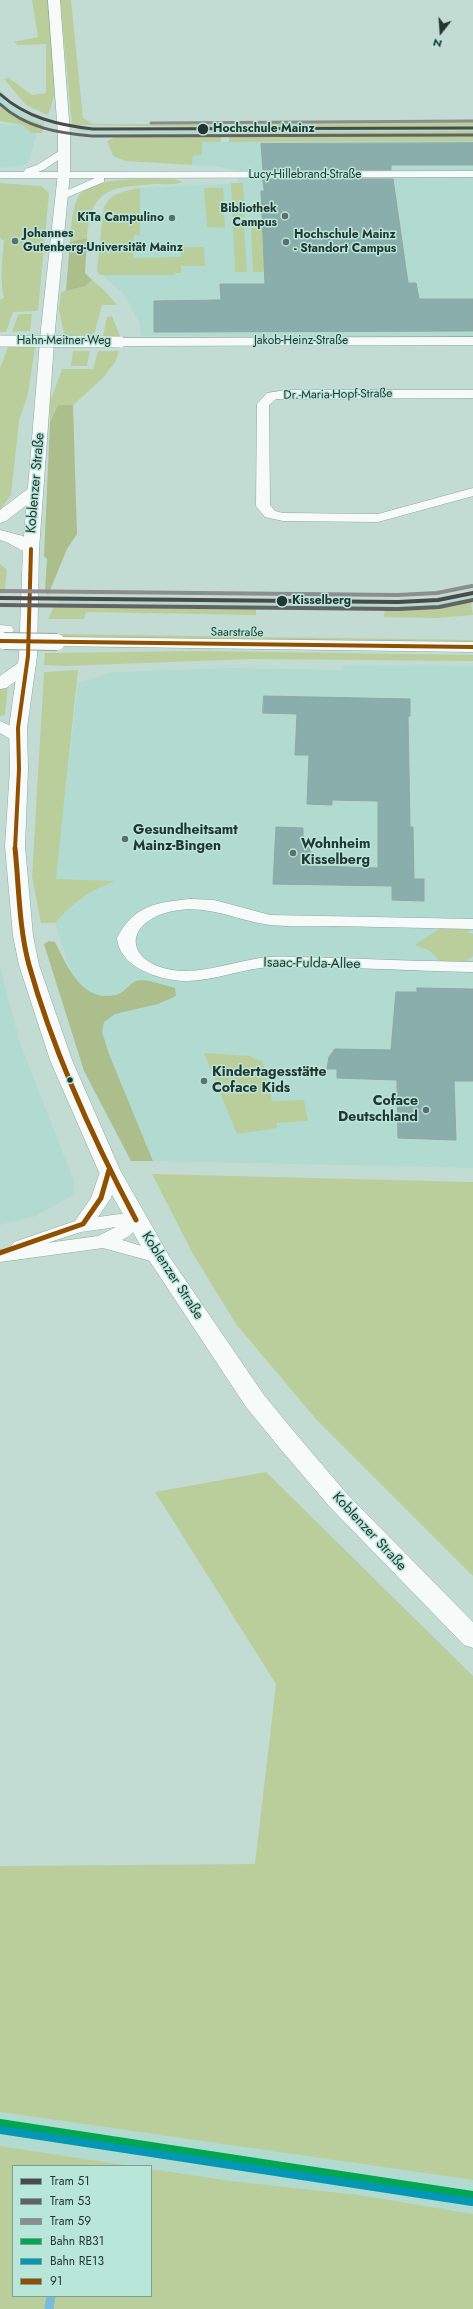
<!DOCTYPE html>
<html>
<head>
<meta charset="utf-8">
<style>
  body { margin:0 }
  #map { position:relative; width:473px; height:2309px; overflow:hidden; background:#c2dcd4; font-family:Jost,sans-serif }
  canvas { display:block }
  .legend { position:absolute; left:12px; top:2165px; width:140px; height:132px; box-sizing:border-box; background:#b8e6d9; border:1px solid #7da096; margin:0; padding:5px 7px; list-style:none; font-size:12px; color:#243631 }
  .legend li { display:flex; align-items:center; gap:8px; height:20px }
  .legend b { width:20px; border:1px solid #7da096 }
  .north { position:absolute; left:421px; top:12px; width:40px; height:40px; -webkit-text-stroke:3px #b8e6d9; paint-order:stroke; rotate:197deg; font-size:11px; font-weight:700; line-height:16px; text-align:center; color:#243631 }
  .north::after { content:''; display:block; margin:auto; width:14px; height:18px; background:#243631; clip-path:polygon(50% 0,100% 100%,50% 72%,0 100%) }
</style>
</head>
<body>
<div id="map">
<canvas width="473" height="2309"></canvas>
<ul class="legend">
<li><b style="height:5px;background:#4a4a49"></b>Tram 51</li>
<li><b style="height:5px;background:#646363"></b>Tram 53</li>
<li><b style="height:5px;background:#8c8d8d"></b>Tram 59</li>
<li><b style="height:5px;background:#00a651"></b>Bahn RB31</li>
<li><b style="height:5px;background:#0598b6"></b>Bahn RE13</li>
<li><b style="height:5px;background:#914f00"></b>91</li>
</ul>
<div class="north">N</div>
</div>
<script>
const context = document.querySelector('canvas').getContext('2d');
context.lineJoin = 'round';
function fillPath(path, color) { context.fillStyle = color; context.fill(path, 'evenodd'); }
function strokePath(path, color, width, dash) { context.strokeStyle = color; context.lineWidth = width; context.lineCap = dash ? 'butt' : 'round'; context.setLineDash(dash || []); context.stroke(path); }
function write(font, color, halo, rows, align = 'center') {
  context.font = font + ' Jost,sans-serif'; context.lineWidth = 3; context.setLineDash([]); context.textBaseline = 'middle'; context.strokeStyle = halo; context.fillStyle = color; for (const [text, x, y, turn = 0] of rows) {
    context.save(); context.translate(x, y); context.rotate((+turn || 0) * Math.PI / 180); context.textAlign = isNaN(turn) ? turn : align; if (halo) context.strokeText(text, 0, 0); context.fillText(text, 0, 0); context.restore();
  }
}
fillPath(new Path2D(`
  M0,89l13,16 31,14v6l-29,-10 -15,-8z
  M0,124l39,2 -11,37 -7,3 -21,2z
  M79,125l32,3 105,-1v7l-121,-1 -17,-2z
  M473,127v4l-244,2v-5z
  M473,141v195h-332l-2,-14 -15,-28 -27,-23 5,-58 7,-15 6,-4 25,-6 98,-5 -1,-12 -23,-5 -22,-1 1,-10 9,-13z
  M473,591v10l-44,8 -370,-4 1,-9 358,5 33,-4z
  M345,665l128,1v502l-320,-7 -44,-107 -37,-78 -17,-53v-44l23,-196 36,-11 117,-4 111,2z
  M0,967l20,76 54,138 -1,14 -37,21 -36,9z
  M0,2112l473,68v34l-113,-19 -129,-14 -80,-12v-3h-19l-132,-20z`), '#b1dbd0');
fillPath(new Path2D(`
  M32,0h17l6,94 -7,21 -22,-10 -22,-26 5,-1 23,17 14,-2v-49l-28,1 -4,-3 24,-5z
  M60,0h11l12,118 10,6h115l8,3 -144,-2z
  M0,107l15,8 29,10 -2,8h-11l-8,-8 -23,-4z
  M473,122v5l-244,1 15,-5z
  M473,131v10l-244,1v-9z
  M139,134h77l5,2v6h-19v13l-9,1 -1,9 -67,-4 -12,-5 -6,-15 11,-5z
  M175,179l8,3c-7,3 -17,2 -25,2 -45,3 -67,2 -71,54l-17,4c1,-14 2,-37 10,-48 12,-18 75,-15 95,-15z
  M0,183l41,3 8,7 -11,118 -25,1 -7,20h-6v-32l4,-2c-4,-14 -2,-41 0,-57l-4,-3z
  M231,183h12l2,34h-13z
  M140,188v47h-6l-1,23 48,-1 -1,-10h24l1,19h-24v7h-7l-1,2h-73l-3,-4 7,-64c8,-14 20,-16 36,-19z
  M204,188h19l2,40 -18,-1z
  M233,226h11l3,46h-12z
  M251,228h11l2,39h3l1,5h-15z
  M92,280l11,9 14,16h-15l-8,30h-30l-5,-25 2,-18 24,-6z
  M21,314h11l-2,17 -18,1 6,-17z
  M112,316l8,20h-17l4,-19z
  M8,347h27l-7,47 -9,27 -8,74 -11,15v-142z
  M73,351h17l-3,15h-16z
  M98,351h21l-4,11 -12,16 -30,27h-15l-8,17v-20l12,-33h31z
  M0,564l7,6 -2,20 -5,4z
  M471,602l2,13 -36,3 -53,-1 1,-9 44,1z
  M55,605l201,1v9l-170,-3 -2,7h-36z
  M57,634l416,6v3l-416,-6z
  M201,651l272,4v6l-223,-2 -184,7 -22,-1 1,-12z
  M78,670l-22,209 59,2c-27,10 -41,21 -60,42h-14l-9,-46 12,-205z
  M8,685l-3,30 -5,1v-27z
  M448,928h23l-4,5 6,1v22l-10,8 -23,-3 -10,-10 -15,-6 24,-16z
  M204,1053l45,3 14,6 9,39 32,-1 4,21 -31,2v5l-40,6z
  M152,1174l321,8v394l-158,-158 -79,-94 -43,-70z
  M266,1472l207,204v504l-473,-68v-246l255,-2 21,-180 -121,-192z
  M0,2146l132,20h-119v130h138v-127l80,12 129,14 113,19v95h-473z`), '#bace9c');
fillPath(new Path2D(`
  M87,238l-2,35 7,7 -7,6 -19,5 4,-49z
  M58,405h15l4,129 -10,15 -19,46 -3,-5 2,-31 -3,-3 6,-134z
  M49,941l6,1c12,24 27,61 61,53 8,-2 13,-11 20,-14 11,-3 29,5 39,7l1,8 -18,8 -43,10 -11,8 -2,10 7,22 44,107h-22l-47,-90 -40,-127z`), '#abbe8c');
strokePath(new Path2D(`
  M49,2309l2,-13`), '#78bcdd', 9);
const building = new Path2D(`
  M473,143v22h-82v5h-128l-2,-26z
  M263,179h130l15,104h8l3,16h54v32l-319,1v-31l67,-1 -1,-16h45l-4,-93h3z
  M264,696l146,3v17h-2l2,111h3l1,52h10v22l-32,-1v-14l-119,-2 3,-57 27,1v12h8l-1,26 68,2v-67l-46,-1v5l-25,-1 2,-49h-14l2,-41 -34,-1z
  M417,988l56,1v92h-19l2,59 -58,-2 -1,-58 -60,-2v-9h-10l2,-12 6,-8 56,1 5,-58h21z`);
fillPath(building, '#89aeab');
strokePath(building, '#92a7a3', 1);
const street = new Path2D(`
  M64,148l4,1v4l-23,16 -7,3 435,-1v6l-369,1v4l-41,17 -4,-1 -2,-2 2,-2 36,-16h-95v-6h24l1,-3 12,-4z
  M473,337v8l-353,1 -6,-4 6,-4z
  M286,390h187v8l-197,1 -7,6 1,100 5,6 8,2 95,1 95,-26v8l-95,26 -95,-1 -18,-4 -9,-11 1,-102 10,-11z
  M191,899l23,1 56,15 203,4v10c-46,-1 -92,-2 -138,-3 -21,0 -44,1 -64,-1 -35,-4 -61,-21 -98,-14 -49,10 -50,50 -1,59 33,5 66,-11 99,-13 22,-1 45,1 67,1 45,2 90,3 135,4v10c-67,-1 -134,-6 -200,-5 -34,1 -66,18 -99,13 -23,-3 -55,-16 -57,-42 17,-33 40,-36 74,-39z
  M109,1164l7,2 3,4 -8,28 -13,19 22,-3 23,2 3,4 -17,16 -7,4 43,13 3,4 -3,4 -7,2 -55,-15 -103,14v-12l13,-2 -2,-2 3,-4 61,-21 16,-23 11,-32zM116,1227l-18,9 -51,7 34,-11z`);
const secondary = new Path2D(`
  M48,0h12l10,134v39l-15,156 -16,220 -2,107 -10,72 1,41 -3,77 8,90 6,29 33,95 48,110 49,86 95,139 32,39 51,60 126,128v26l-9,-3 -135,-139 -51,-60 -32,-39 -99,-150 -49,-87 -48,-110 -31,-95 -6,-29 -8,-90 5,-77 -1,-41 10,-72 4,-107 18,-220 17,-156v-39z`);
const highway = new Path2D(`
  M35,486l6,2 2,3 -2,3 -35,27 -6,2v-13l29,-22z
  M0,530l23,6 16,13 -2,3c-13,4 -24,-9 -37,-12z
  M0,625l11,1 3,4 -3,4 -11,1z
  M57,637l416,5v10l-422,-6 -3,-4 3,-4z
  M27,660l6,1 3,4 -3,4 -27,19 -6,1v-13l21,-15z
  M0,721l24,11 3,4 -3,4h-12l-12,-7z`);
strokePath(street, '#92a6a0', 1);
strokePath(secondary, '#92a6a0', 1);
strokePath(highway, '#92a6a0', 1);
fillPath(street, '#f6faf9');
fillPath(secondary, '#f6faf9');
fillPath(highway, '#f6faf9');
const streetBridge = new Path2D(`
  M0,341l120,1`);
const highwayBridge = new Path2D(`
  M4,641l53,1`);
strokePath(streetBridge, '#92a6a0', 12, []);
strokePath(highwayBridge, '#92a6a0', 18, []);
strokePath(streetBridge, '#f6faf9', 11);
strokePath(highwayBridge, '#f6faf9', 16);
strokePath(new Path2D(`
  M0,641l473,6
  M15,849l4,-80 -1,-41 10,-72 3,-107`), '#914f00', 4);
strokePath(new Path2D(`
  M15,848c4,39 4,80 14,117 25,89 64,174 107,255
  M0,1253l83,-29 18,-26 8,-28`), '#914f00', 5);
strokePath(new Path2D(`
  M0,2123l473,72`), '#00a651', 8);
strokePath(new Path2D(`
  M0,2130l472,72`), '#0598b6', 8);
strokePath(new Path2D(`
  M0,94c27,24 58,31 93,35l380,-1`), '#4a4a49', 3);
strokePath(new Path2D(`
  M0,598l398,4 40,-2 35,-7`), '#4a4a49', 4);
strokePath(new Path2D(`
  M0,104c26,24 58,29 92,32l381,-1`), '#646363', 3);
strokePath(new Path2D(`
  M0,605l398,4 41,-2 34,-7`), '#646363', 4);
strokePath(new Path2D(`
  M151,123l322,-2`), '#8c8d8d', 3);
strokePath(new Path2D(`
  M0,591l398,4 39,-2 35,-7`), '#8c8d8d', 4);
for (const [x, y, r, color] of [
  [203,129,6,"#243631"],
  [285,216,4,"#5b706a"],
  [172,218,4,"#5b706a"],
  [15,241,4,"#5b706a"],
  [286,242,4,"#5b706a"],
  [282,601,6,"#243631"],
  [125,839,4,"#5b706a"],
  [293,853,4,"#5b706a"],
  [70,1080,3.5,"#243631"],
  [204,1081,4,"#5b706a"],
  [426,1110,4,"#5b706a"]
]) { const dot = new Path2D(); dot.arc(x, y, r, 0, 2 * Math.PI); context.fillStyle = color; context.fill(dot); strokePath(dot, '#b8e6d9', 1.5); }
write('bold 12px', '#243631', '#b8e6d9', [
  ["Hochschule Mainz",213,129],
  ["Kisselberg",292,601]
], 'left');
write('12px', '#243631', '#b8e6d9', [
  ["Lucy-Hillebrand-Straße",305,175],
  ["Hahn-Meitner-Weg",64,341],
  ["Jakob-Heinz-Straße",301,341],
  ["Dr.-Maria-Hopf-Straße",338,395,-1],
  ["Saarstraße",237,633,1]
]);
write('bold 12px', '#243631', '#b8e6d9', [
  ["Bibliothek",277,209],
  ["Campus",277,223],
  ["KiTa Campulino",164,218],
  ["Johannes",23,234,"left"],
  ["Gutenberg-Universität Mainz",23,248,"left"],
  ["Hochschule Mainz",294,235,"left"],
  ["- Standort Campus",294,249,"left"]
], 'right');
write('14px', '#243631', '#b8e6d9', [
  ["Koblenzer Straße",36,483,-85],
  ["Isaac-Fulda-Allee",312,964,1],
  ["Koblenzer Straße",172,1276,57],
  ["Koblenzer Straße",369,1532,47]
]);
write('bold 14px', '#243631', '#b8e6d9', [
  ["Gesundheitsamt",133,831],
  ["Mainz-Bingen",133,847],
  ["Wohnheim",301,845],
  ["Kisselberg",301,861],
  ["Kindertagesstätte",212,1073],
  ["Coface Kids",212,1089],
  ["Coface",418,1102,"right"],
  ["Deutschland",418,1118,"right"]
], 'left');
</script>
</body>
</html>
